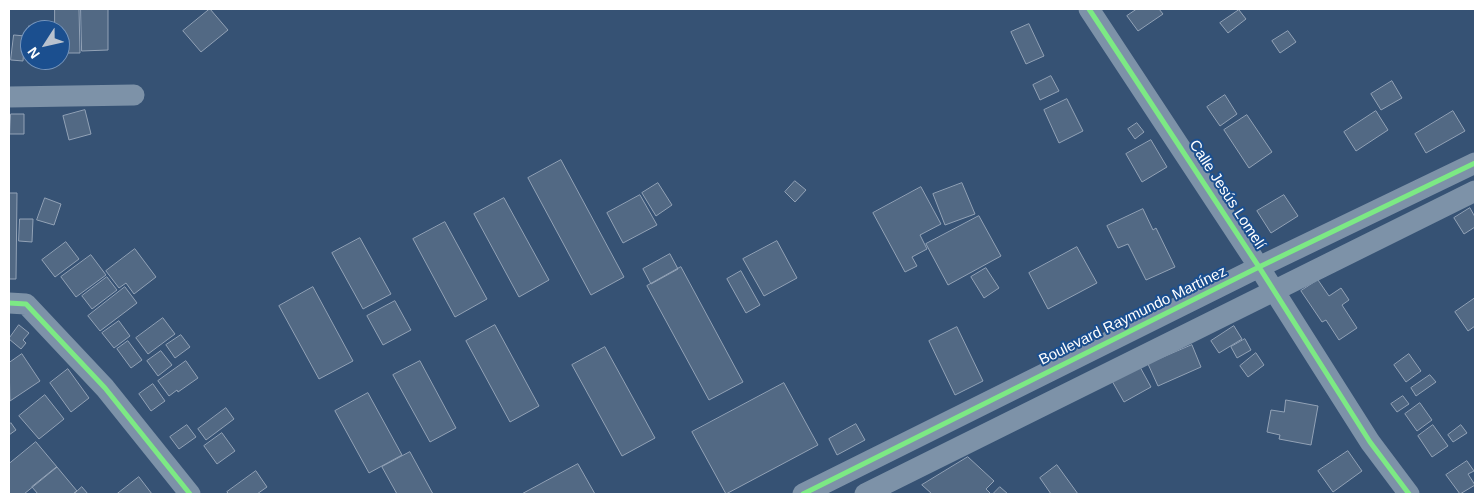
<!DOCTYPE html>
<html>
<head>
<meta charset="utf-8">
<style>
  body { margin:0 }
  #map { position:relative; width:1484px; height:503px; overflow:hidden; background:#365274; font-family:Arial,sans-serif }
  canvas { display:block }
  .frame { position:absolute; inset:0; border:10px solid #fff; pointer-events:none }
  .north { position:absolute; left:20px; top:20px; width:50px; height:50px; box-sizing:border-box; background:#1b4f8f; border:1px solid #7695bc; border-radius:50%; rotate:235deg; font-size:14px; font-weight:700; line-height:20px; text-align:center; color:#fff }
  .north::after { content:''; display:block; margin:auto; width:18px; height:22px; background:#b9c2ce; clip-path:polygon(50% 0,100% 100%,50% 72%,0 100%) }
</style>
</head>
<body>
<div id="map">
<canvas width="1484" height="503"></canvas>
<div class="frame"></div>
<div class="north">N</div>
</div>
<script>
const context = document.querySelector('canvas').getContext('2d');
context.lineJoin = 'round';
function fillPath(path, color) { context.fillStyle = color; context.fill(path, 'evenodd'); }
function strokePath(path, color, width, dash) { context.strokeStyle = color; context.lineWidth = width; context.lineCap = dash ? 'butt' : 'round'; context.setLineDash(dash || []); context.stroke(path); }
function write(font, color, halo, rows, align = 'center') {
  context.font = font + ' Arial,sans-serif'; context.lineWidth = 4; context.setLineDash([]); context.textBaseline = 'middle'; context.strokeStyle = halo; context.fillStyle = color; for (const [text, x, y, turn = 0] of rows) {
    context.save(); context.translate(x, y); context.rotate((+turn || 0) * Math.PI / 180); context.textAlign = isNaN(turn) ? turn : align; if (halo) context.strokeText(text, 0, 0); context.fillText(text, 0, 0); context.restore();
  }
}
const building = new Path2D(`
  M55,9h24l1,44h-20v-23h-5z
  M81,9h27v41l-26,1z
  M210,9l18,21 -27,22 -18,-21z
  M1137,9h22l4,5 -25,17 -11,-15z
  M1239,10l7,9 -18,14 -8,-10z
  M1029,24l15,32 -18,8 -15,-32z
  M29,26l16,2v2h-15v18h-2z
  M1288,31l8,11 -16,11 -8,-12z
  M14,35l11,1 -2,25 -12,-1z
  M1051,76l8,15 -19,9 -7,-15z
  M1392,81l10,17 -21,12 -10,-16z
  M1225,95l12,19 -17,12 -13,-19z
  M1067,99l16,32 -24,12 -15,-33z
  M85,110l6,24 -22,6 -6,-24z
  M1376,111l12,19 -32,21 -12,-19z
  M1453,111l12,20 -39,22 -11,-19z
  M11,114h13v20h-14z
  M1247,115l25,37 -23,16 -25,-38z
  M1137,123l7,9 -9,7 -7,-10z
  M1151,140l16,27 -25,15 -16,-28z
  M561,160l63,117 -33,18 -63,-117z
  M795,181l11,9 -11,12 -10,-10z
  M658,183l14,22 -16,11 -14,-23z
  M962,183l13,31 -30,11 -12,-31z
  M921,187l20,37 -21,11 7,14 -15,8 5,9 -12,6 -32,-59z
  M9,193h8l-1,86h-7z
  M640,195l17,30 -34,18 -16,-30z
  M1284,195l14,21 -27,17 -14,-22z
  M45,198l16,6 -7,21 -17,-5z
  M504,198l45,82 -30,17 -45,-83z
  M1470,208l5,9v10l-11,7 -10,-16z
  M1143,209l10,21 3,-2 19,39 -29,13 -18,-36 -10,4 -11,-22z
  M979,216l22,40 -53,29 -22,-41z
  M20,219h13l-1,23 -13,-1z
  M445,222l42,77 -32,18 -42,-78z
  M360,238l31,56 -28,15 -31,-56z
  M777,241l20,37 -33,18 -21,-37z
  M66,242l13,17 -24,18 -13,-17z
  M1077,247l20,36 -49,26 -19,-36z
  M135,249l21,28 -22,17 -8,-11 -7,5 -13,-17z
  M670,254l8,15 -27,15 -8,-15z
  M91,255l15,20 -30,22 -15,-20z
  M681,267l62,115 -34,18 -62,-114z
  M986,268l13,20 -15,10 -13,-21z
  M741,271l19,34 -14,8 -19,-34z
  M107,277l10,13 -25,19 -10,-13z
  M1318,280l11,16 12,-8 8,12 -7,5 15,23 -18,12 -13,-20 -4,2 -21,-31z
  M125,287l12,16 -37,28 -12,-15z
  M313,287l40,74 -34,18 -40,-73z
  M1475,298v28l-7,5 -13,-19z
  M395,301l16,29 -28,15 -16,-29z
  M163,318l12,16 -27,20 -12,-16z
  M119,321l11,15 -16,12 -12,-15z
  M19,325l10,8 -6,7 3,3 -5,6 -12,-10z
  M495,325l44,81 -29,16 -44,-81z
  M1234,326l8,13 -23,14 -8,-12z
  M957,327l26,54 -28,14 -26,-54z
  M181,335l9,12 -15,11 -9,-13z
  M1245,339l6,11 -14,8 -6,-11z
  M128,341l14,19 -11,8 -14,-19z
  M1192,345l9,22 -43,19 -10,-22z
  M605,347l50,91 -33,18 -50,-91z
  M161,351l11,14 -14,11 -11,-15z
  M1256,353l8,12 -16,12 -8,-11z
  M22,354l18,27 -30,20 -1,-38z
  M1409,354l12,17 -15,11 -12,-17z
  M186,361l12,17 -20,14 -1,-2 -8,6 -11,-15z
  M420,361l36,67 -26,14 -37,-67z
  M1140,367l11,20 -27,15 -12,-21z
  M68,369l21,29 -18,14 -21,-29z
  M1430,375l6,7 -20,14 -5,-8z
  M784,383l34,62 -92,49 -34,-62z
  M153,384l12,17 -14,10 -12,-17z
  M368,393l34,62 -33,18 -34,-62z
  M45,395l19,24 -25,20 -20,-23z
  M1403,396l6,8 -12,8 -6,-8z
  M1286,400l32,6 -7,39 -32,-6 1,-4 -13,-3 4,-22 13,2z
  M1420,403l12,17 -15,11 -12,-17z
  M226,408l8,11 -28,21 -8,-11z
  M11,423l5,7 -7,5v-10z
  M856,424l9,16 -28,15 -8,-16z
  M187,425l9,12 -17,12 -9,-12z
  M1433,425l15,21 -16,11 -14,-21z
  M1461,425l6,8 -14,9 -5,-7z
  M222,433l13,18 -18,13 -13,-18z
  M36,442l21,25 -33,27h-15v-30z
  M1348,451l14,20 -29,21 -15,-21z
  M410,452l23,42h-36l-15,-27z
  M968,457l26,24 -8,8 5,5h-59l-10,-9z
  M1467,461l7,10 -6,3 7,11 -15,9 -14,-19z
  M578,464l17,30h-73z
  M1057,465l21,29h-27l-11,-16z
  M57,467l20,24 -4,3h-35l-6,-7z
  M256,471l11,16 -10,7h-28l-2,-2z
  M139,477l13,17h-35z
  M82,487l6,7h-15l4,-3z
  M1000,487l8,7h-15z`);
fillPath(building, '#526984');
strokePath(building, '#92a2b6', 1);
strokePath(new Path2D(`
  M1089,9l170,258 111,175 39,52
  M9,97l125,-2
  M9,303l17,1 79,84 85,106
  M803,494l456,-227 216,-104
  M865,494l610,-303`), '#7d92a8', 21);
strokePath(new Path2D(`
  M1089,9l170,258 111,175 39,52
  M9,303l17,1 79,84 85,106
  M803,494l456,-227 216,-104`), '#7ce984', 5);
write('15px', '#fff', '#1b4f8f', [
  ["Calle Jesús Lomelí",1227,195,57],
  ["Boulevard Raymundo Martínez",1133,316,-26]
]);
</script>
</body>
</html>
